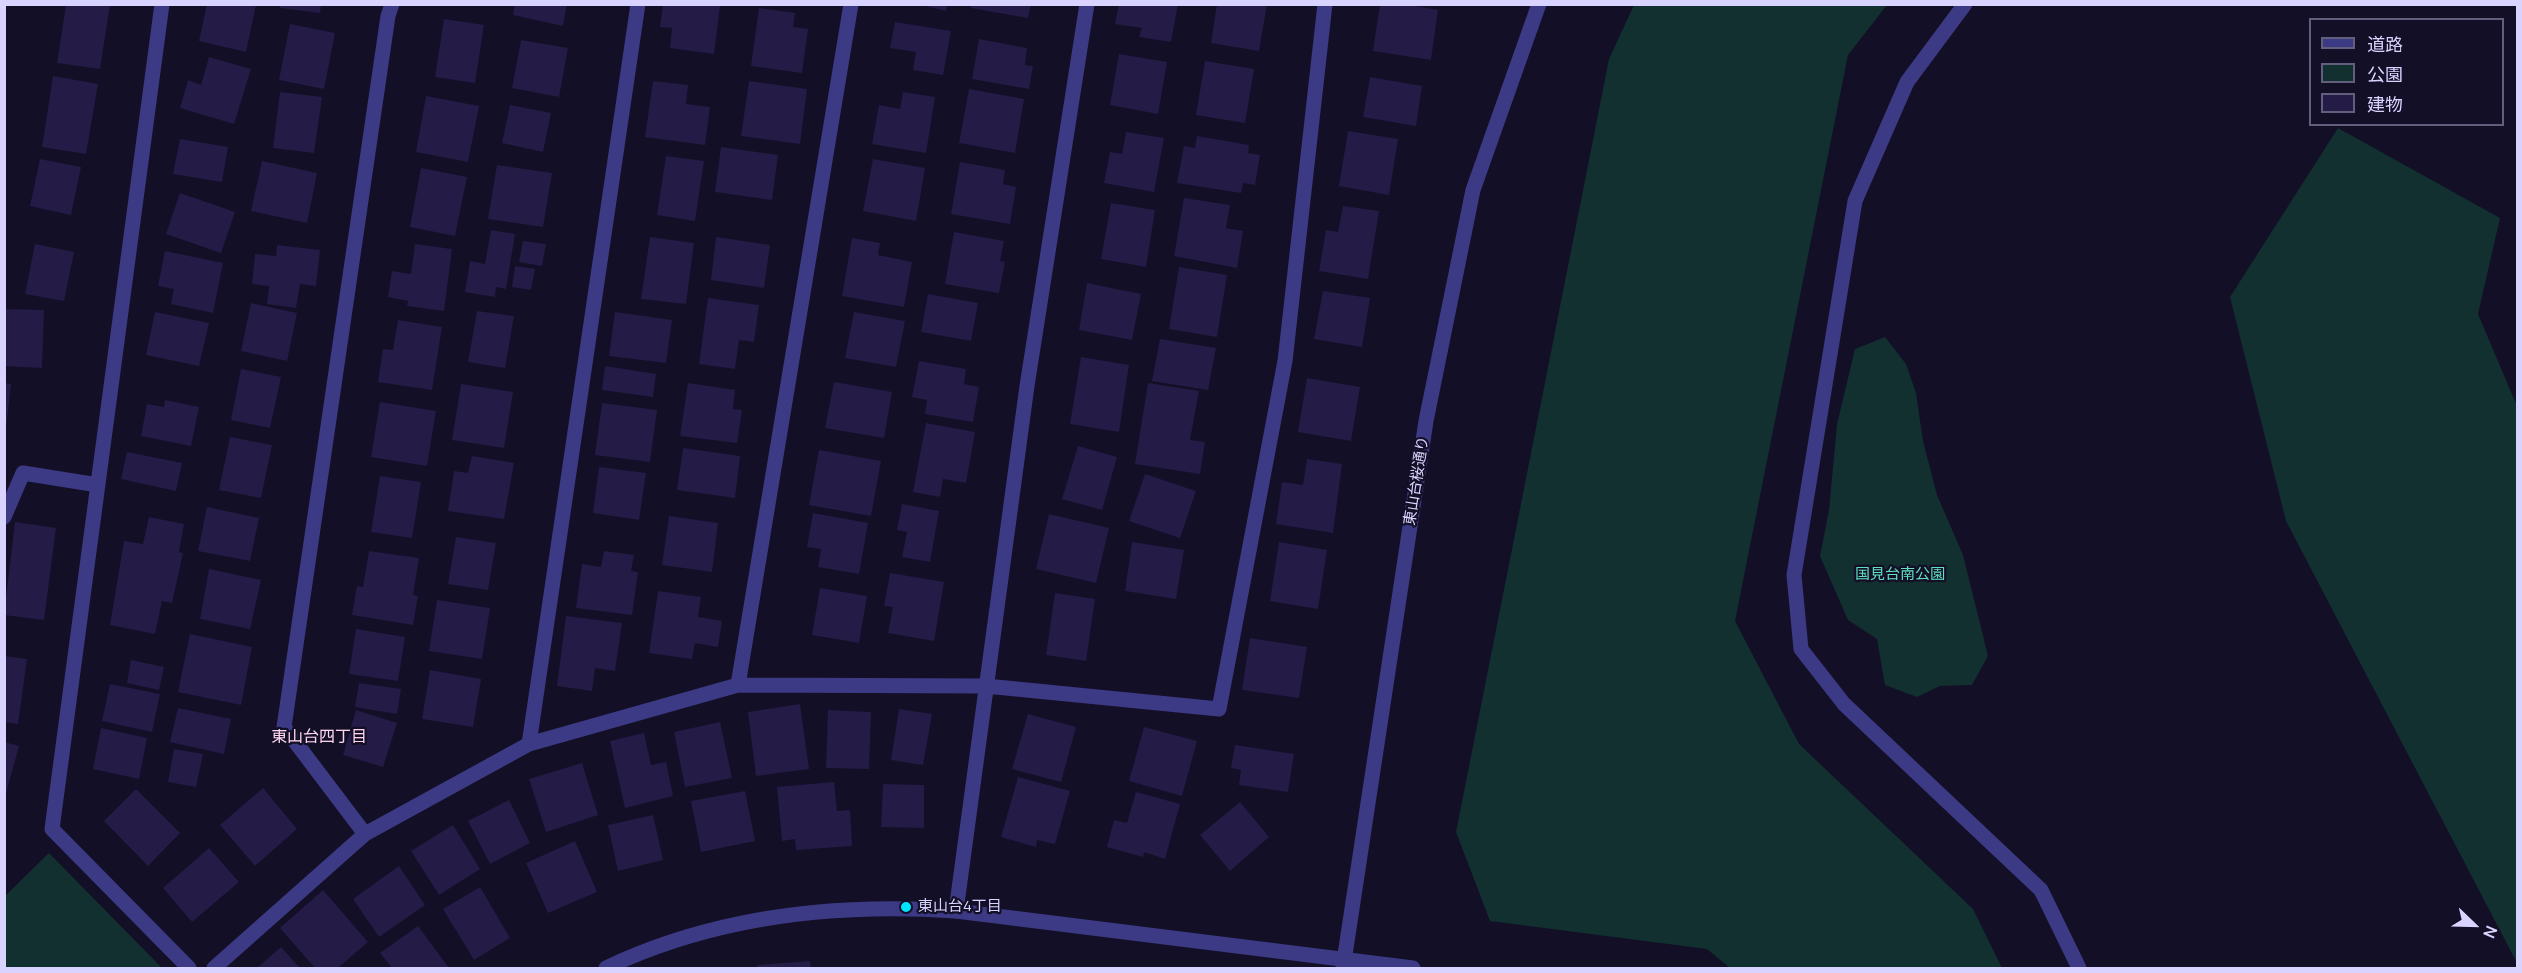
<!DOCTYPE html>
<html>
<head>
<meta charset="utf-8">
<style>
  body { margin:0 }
  #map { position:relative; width:2522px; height:973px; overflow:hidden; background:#130f26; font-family:Manrope,"Noto Sans JP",sans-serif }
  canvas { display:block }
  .frame { position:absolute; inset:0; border:6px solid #d9d4ff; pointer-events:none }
  .legend { position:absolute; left:2309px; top:18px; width:195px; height:108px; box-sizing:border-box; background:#130f26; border:2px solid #625e7d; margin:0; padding:8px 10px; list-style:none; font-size:18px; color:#d9d4ff }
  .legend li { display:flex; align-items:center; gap:12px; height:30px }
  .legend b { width:30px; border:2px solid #625e7d }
  .north { position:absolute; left:2444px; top:895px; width:60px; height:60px; -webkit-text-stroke:4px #130f26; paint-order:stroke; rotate:113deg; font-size:16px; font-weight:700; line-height:24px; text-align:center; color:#d9d4ff }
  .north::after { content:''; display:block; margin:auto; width:21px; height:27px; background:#d9d4ff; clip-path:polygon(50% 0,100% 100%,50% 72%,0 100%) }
</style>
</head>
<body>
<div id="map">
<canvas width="2522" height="973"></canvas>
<div class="frame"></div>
<ul class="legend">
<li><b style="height:8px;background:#3d3a85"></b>道路</li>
<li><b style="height:16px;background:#12302f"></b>公園</li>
<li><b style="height:16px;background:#241b47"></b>建物</li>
</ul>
<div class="north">N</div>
</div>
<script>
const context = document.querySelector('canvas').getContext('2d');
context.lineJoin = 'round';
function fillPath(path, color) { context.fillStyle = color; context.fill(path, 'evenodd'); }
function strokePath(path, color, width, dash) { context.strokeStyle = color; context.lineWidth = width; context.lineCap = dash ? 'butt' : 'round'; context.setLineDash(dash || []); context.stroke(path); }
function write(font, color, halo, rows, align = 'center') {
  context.font = font + ' Manrope,"Noto Sans JP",sans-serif'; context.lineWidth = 4.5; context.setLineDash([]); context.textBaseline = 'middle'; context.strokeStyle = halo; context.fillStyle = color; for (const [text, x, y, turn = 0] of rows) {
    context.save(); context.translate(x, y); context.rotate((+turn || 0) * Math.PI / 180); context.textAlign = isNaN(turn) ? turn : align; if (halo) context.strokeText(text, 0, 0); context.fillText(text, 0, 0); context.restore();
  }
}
fillPath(new Path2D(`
  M1634,5h253l-39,50 -113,566 64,123 174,165 29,59h-272l-23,-19 -217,-28 -34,-89 153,-773z
  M2338,128l162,90 -22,96 39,92v557l-231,-442 -56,-224z
  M1885,337l21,27 10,29 7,48 14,54 26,60 25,101 -16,29 -32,1 -23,11 -32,-12 -8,-46 -29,-19 -28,-64 9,-46 8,-86 18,-75z
  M49,853l113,115h-157v-72z`), '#12302f');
fillPath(new Path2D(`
  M207,4l49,1 -10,47 -47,-11z
  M280,4h41l-1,9 -40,-5z
  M515,4h52l-4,22 -50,-11z
  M663,4l57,2 -6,48 -44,-6 2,-20 -12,-1z
  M917,4h30l-1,7z
  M972,4h59l-3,14 -57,-10z
  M1119,4h59l-7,38 -32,-5 3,-9 -27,-4z
  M1217,4h50l-8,47 -48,-8z
  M1380,4h24l34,6 -7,50 -58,-9z
  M66,5h44l-10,64 -43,-6z
  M759,8l36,5 -2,14 15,2 -6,44 -51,-7z
  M444,19l40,6 -9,58 -40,-6z
  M895,22l56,9 -8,44 -30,-5 3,-18 -26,-4z
  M290,24l45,9 -11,56 -45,-9z
  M979,39l48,9 -2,17 8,1 -4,23 -57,-10z
  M521,40l47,8 -9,49 -47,-9z
  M1119,54l48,8 -9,52 -48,-9z
  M209,57l42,12 -17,55 -54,-16 8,-28 13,5z
  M1205,61l49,8 -9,54 -49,-8z
  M53,76l45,8 -12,70 -44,-7z
  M1370,77l52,9 -6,40 -53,-9z
  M653,81l35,4 -2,19 24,3 -5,38 -60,-8z
  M749,81l58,8 -7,55 -59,-8z
  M969,89l55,10 -9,54 -56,-10z
  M280,92l42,5 -8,56 -41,-5z
  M903,92l32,5 -9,56 -54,-9 7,-39 21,4z
  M426,96l53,10 -11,56 -52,-10z
  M510,105l41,8 -8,39 -41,-9z
  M1348,131l50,8 -9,56 -50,-9z
  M1126,132l38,6 -10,54 -50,-9 6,-31 12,2z
  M1197,136l52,9 -1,8 12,2 -5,30 -12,-2 -2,10 -64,-10 7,-37 11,2z
  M180,139l48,8 -6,35 -49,-8z
  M721,147l57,8 -6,45 -57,-8z
  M666,156l38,5 -9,60 -38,-6z
  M40,159l41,8 -10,48 -41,-9z
  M873,159l52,9 -9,53 -53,-10z
  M262,161l55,12 -10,50 -56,-12z
  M960,162l45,8 -2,14 13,3 -6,37 -59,-10z
  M497,165l55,8 -9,54 -55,-8z
  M421,168l46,9 -12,59 -45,-9z
  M180,193l55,19 -14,41 -55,-19z
  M1184,198l46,7 -4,23 17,3 -6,37 -63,-12z
  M1111,203l44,7 -9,57 -45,-8z
  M1343,206l36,5 -11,68 -49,-8 7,-41 12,2z
  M491,230l24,4 -9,55 -10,-2 -1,10 -30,-5 5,-31 15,3z
  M954,232l50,9 -4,20 5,1 -6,31 -54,-9z
  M650,237l44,6 -8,61 -45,-5z
  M716,237l54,8 -6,43 -53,-8z
  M852,238l28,5 -2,12 34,7 -8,45 -62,-11z
  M523,241l23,3 -4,22 -23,-4z
  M35,244l39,8 -10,49 -39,-7z
  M415,244l37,5 -8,62 -37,-5 1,-5 -20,-4 4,-26 19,3z
  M277,245l43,5 -4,36 -16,-2 -4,24 -29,-4 2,-18 -17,-2 3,-30 21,2z
  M165,251l58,12 -10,50 -42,-9 3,-15 -16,-3z
  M515,266l20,3 -4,21 -19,-3z
  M1179,267l48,8 -10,62 -48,-8z
  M1087,283l54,11 -9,46 -53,-10z
  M1323,291l47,7 -8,49 -48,-8z
  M928,294l50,9 -7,38 -50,-9z
  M708,298l51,7 -5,37 -15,-2 -4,29 -36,-5z
  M251,303l46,10 -10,48 -46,-10z
  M4,309l40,1 -2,58 -38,-2z
  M477,311l37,5 -9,52 -37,-6z
  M155,312l54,11 -10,43 -53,-11z
  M615,312l57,8 -6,43 -57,-7z
  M854,312l51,9 -9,46 -51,-9z
  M398,320l44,7 -10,63 -54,-8 5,-33 10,1z
  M1160,339l56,9 -8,42 -56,-9z
  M1081,357l48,8 -10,67 -49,-8z
  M919,361l47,8 -2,15 15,3 -6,35 -48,-8 2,-14 -15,-3z
  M605,366l51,8 -3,23 -51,-7z
  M241,369l40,8 -11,51 -39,-8z
  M1307,378l53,9 -9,54 -53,-9z
  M834,382l58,10 -8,46 -59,-10z
  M4,383l7,1 -5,44h-2z
  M688,383l47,7 -2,19 9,1 -5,33 -57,-7z
  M1148,383l51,8 -9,49 15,2 -5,32 -65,-10z
  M461,384l52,8 -9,56 -52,-8z
  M165,400l34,7 -8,39 -50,-10 6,-32 17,3z
  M380,402l56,9 -9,55 -56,-9z
  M602,403l55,7 -7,52 -55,-7z
  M926,423l49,9 -9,51 -23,-4 -3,18 -27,-5z
  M230,437l42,8 -11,53 -42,-8z
  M1078,446l39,11 -15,53 -40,-11z
  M683,448l57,8 -5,42 -58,-8z
  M819,450l62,11 -10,55 -62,-11z
  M127,452l55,11 -6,28 -55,-12z
  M472,456l42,7 -10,56 -56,-8 6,-40 14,2z
  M1307,459l35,5 -9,69 -57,-9 6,-42 21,3z
  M599,467l47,6 -7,47 -46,-7z
  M1145,474l51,17 -16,47 -51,-17z
  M380,476l41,6 -9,56 -41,-6z
  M902,504l37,7 -9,51 -28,-5 5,-25 -10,-2z
  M207,507l52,11 -9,43 -52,-10z
  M813,513l55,10 -9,51 -41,-7 3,-18 -14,-2z
  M1049,514l60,14 -13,55 -60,-14z
  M669,516l49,7 -6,49 -50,-7z
  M149,517l35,7 -5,28 4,1 -11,50 -10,-2 -7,33 -45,-9 14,-84 19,3z
  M15,522l41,6 -12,92 -40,-5z
  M456,537l40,6 -8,47 -40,-6z
  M1132,542l52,8 -8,49 -51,-8z
  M1279,542l48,8 -9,59 -48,-8z
  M369,551l50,7 -6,37 5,1 -5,29 -61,-10 5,-29 6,1z
  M604,551l30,4 -3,16 7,1 -6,43 -56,-7 6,-44 19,3z
  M209,569l52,11 -11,49 -50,-10z
  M890,573l54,9 -10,59 -46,-8 5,-26 -9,-1z
  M820,588l47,8 -8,47 -47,-8z
  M658,591l43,6 -3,20 24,4 -4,26 -23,-4 -3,16 -43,-6z
  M1055,593l40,6 -9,62 -40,-6z
  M437,600l53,8 -8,51 -53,-8z
  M566,616l56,7 -7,48 -20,-3 -3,23 -35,-5z
  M356,629l49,8 -7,44 -49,-7z
  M190,634l62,13 -11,58 -63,-13z
  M1250,638l57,9 -8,51 -57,-8z
  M4,656l23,3 -9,65 -14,-2z
  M131,660l33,7 -5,23 -32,-7z
  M430,670l51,9 -8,48 -51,-8z
  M359,683l42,6 -4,25 -42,-7z
  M110,684l50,10 -8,38 -50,-11z
  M800,704l9,65 -53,7 -8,-64z
  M178,708l53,11 -7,35 -54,-12z
  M899,709l33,5 -9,51 -32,-5z
  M356,710l41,13 -14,44 -40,-12z
  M828,710l43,2 -2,57 -43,-1z
  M1028,714l48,13 -15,55 -49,-13z
  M720,722l12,56 -47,9 -11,-55z
  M1144,727l53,14 -15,55 -53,-15z
  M101,728l46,10 -8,41 -46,-10z
  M644,733l7,32 15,-3 7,34 -48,12 -15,-67z
  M4,742l15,4 -14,51h-1z
  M1235,745l59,9 -6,38 -49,-7 2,-15 -10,-2z
  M174,749l29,5 -7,33 -28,-5z
  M582,763l16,52 -52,17 -17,-53z
  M1018,777l52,14 -15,53 -18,-4 -1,7 -35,-10z
  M834,782l3,29 13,-1 2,36 -56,4 -1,-11 -13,2 -5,-54z
  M883,784l41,1v43l-43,-1z
  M263,788l34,41 -42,37 -35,-41z
  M136,789l44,44 -32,33 -44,-45z
  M745,791l10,50 -54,11 -10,-51z
  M1136,792l44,12 -15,55 -21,-7 -1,5 -36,-10 7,-27 13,3z
  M509,800l21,43 -40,21 -22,-43z
  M1240,802l29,35 -39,34 -30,-36z
  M653,815l10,45 -45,11 -10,-46z
  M453,825l27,44 -41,26 -28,-44z
  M575,841l22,51 -49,21 -22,-50z
  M209,848l30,34 -47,40 -29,-34z
  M399,866l26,39 -46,32 -26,-38z
  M480,887l30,51 -36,22 -31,-51z
  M323,890l45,52 -30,26h-23l-35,-40z
  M418,926l31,42h-57l-12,-15z
  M281,947l19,21h-43z
  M810,961l1,7h-54v-3z`), '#241b47');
strokePath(new Path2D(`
  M162,4l-110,825 137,139
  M1965,4l-58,78 -52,119 -61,374 7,74 43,55 197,186 38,78
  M4,517l19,-44 75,12
  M738,685l113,-681
  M529,744l109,-740
  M365,834l-81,-107 104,-711 4,-12
  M956,911l71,-525 60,-382
  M214,968l151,-134 164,-90 209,-59 248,1 233,23 66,-348 40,-357`), '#3d3a85', 15);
strokePath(new Path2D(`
  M606,968c109,-52 231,-65 350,-57l457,57
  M1343,968l83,-547 47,-231 66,-186`), '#3d3a85', 15);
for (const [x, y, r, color] of [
  [906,907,6,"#00e5ff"]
]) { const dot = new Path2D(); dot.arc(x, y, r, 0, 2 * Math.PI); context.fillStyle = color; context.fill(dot); strokePath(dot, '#130f26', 2); }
write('15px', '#d9d4ff', '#130f26', [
  ["東山台桜通り",1417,481,-81]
]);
write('15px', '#5fe0c0', '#130f26', [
  ["国見台南公園",1900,575]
]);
write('15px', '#d9d4ff', '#130f26', [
  ["東山台4丁目",918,907]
], 'left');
write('16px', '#ffd6f0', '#130f26', [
  ["東山台四丁目",319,738]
]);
</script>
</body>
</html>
